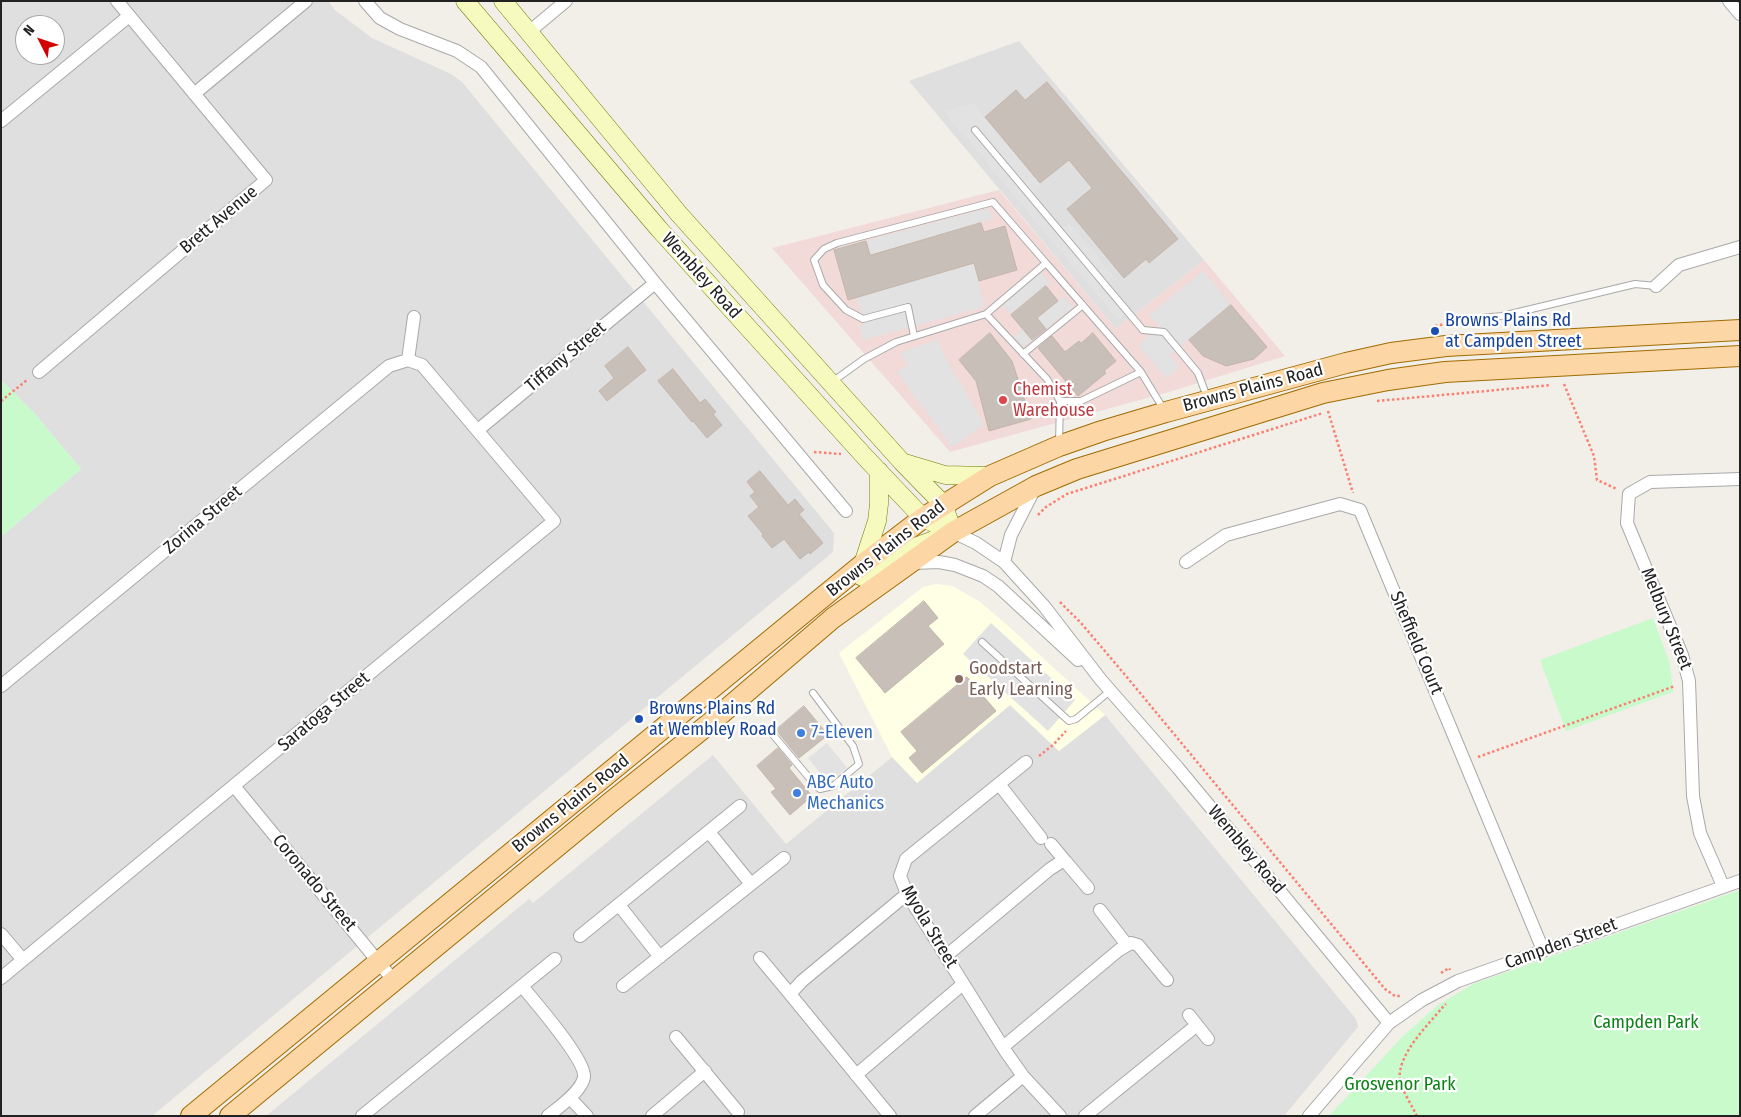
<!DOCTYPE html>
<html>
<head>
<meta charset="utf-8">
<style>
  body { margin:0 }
  #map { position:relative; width:1741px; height:1117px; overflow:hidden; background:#f2efe9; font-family:"Fira Sans Condensed",sans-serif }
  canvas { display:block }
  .frame { position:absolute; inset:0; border:2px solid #222; pointer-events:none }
  .north { position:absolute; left:15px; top:15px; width:50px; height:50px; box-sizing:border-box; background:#fff; border:1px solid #a7a7a7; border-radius:50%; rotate:311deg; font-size:14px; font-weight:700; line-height:20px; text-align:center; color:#222 }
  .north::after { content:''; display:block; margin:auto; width:18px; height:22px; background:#d40000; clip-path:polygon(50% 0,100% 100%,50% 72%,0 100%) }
</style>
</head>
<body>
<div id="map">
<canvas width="1741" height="1117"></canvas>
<div class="frame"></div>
<div class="north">N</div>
</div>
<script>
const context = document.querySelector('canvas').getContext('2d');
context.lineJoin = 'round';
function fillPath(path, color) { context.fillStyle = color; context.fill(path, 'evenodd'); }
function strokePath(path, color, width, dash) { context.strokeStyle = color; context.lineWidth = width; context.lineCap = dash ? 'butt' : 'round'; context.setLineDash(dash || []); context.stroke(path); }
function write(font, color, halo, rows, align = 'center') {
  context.font = font + ' "Fira Sans Condensed",sans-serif'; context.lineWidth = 4.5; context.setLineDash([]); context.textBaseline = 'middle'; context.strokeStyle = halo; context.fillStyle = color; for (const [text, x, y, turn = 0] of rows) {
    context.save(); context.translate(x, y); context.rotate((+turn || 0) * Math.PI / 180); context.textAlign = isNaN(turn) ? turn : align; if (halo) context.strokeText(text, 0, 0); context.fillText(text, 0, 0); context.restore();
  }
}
fillPath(new Path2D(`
  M1,1h327l7,9 37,28 79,36 11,8 372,451 -1,19 -681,564h-151v-583l2,2 78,-66 -47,-56 -33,-33zM25,25h30v30h-30z
  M1019,41l185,219 -88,69 -207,-248z
  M1010,705l49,46 46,-36 251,304 2,8 -74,89h-1018l263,-217 4,4 180,-148 73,89 106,-87 25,26z`), '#e0dfdf');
fillPath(new Path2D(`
  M999,190l117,139 88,-69 81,96 -116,36 -219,60 -178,-204z`), '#f2dad9');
fillPath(new Path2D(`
  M936,584l16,2 27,15 27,23 99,91 -46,36 -49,-46 -93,78 -25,-26 -53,-104 84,-66z`), '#ffffe5');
fillPath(new Path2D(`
  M1,380l33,33 47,56 -78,66 -2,-2z
  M1653,618l17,46 3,28 -107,39 -26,-71z
  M1740,890v226h-411l73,-79 36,-32 35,-21z`), '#c8facc');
fillPath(new Path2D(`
  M973,103l69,83 -15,13 29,35 13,-11 45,53 -13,12 23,27 -6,5 -174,-208z
  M988,208l5,10 -12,5 -111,32 -4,-14z
  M974,263l10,44 -121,33 -4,-13 7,-3 -10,-27z
  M1203,271l28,34 -61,50 9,12 -12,11 -29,-33 22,-18 -11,-12z
  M1041,272l9,11 -39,32 -9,-10z
  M1064,297l9,10 -50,40 -9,-11z
  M938,339l4,13 42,73 -32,22 -55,-75 11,-7 -8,-12z
  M991,623l84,77 -27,31 -85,-77z
  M827,743l20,25 -19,15 -20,-25z`), '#e2e2e2');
const building = new Path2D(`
  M1047,82l131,157 -29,24 -3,-4 -22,19 -57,-69 25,-21 -23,-28 -29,23 -55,-66 31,-27 9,10z
  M981,223l3,9 21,-6 12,44 -38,11 -5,-18 -126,37 -14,-50 32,-9 4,14z
  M1046,286l12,15 -21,17 9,11 -14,11 -21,-25z
  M1231,305l36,42 -13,12 -28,7 -23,-10 -14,-16z
  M990,333l22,28 19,58 -42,12 -13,-50 -17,-21z
  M1093,333l23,28 -12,10 2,2 -28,23 -40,-48 14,-12 13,16 14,-11 2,2z
  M628,347l18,23 -39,31 -8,-10 15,-13 -9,-12z
  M673,369l27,34 5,-4 11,13 -3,2 9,11 -15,13 -14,-17 -1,1 -34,-41z
  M760,471l28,34 7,-6 9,11 -5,4 24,29 -13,11 -1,-2 -9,7 -16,-20 -12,9 -10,-12 1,-2 -15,-18 11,-9 -9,-11 5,-4 -8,-10z
  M924,601l14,17 -10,8 16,18 -59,49 -29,-35z
  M967,677l29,34 -74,62 -13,-15 8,-7 -16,-19z
  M804,706l24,29 -29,23 -23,-28z
  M778,748l14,17 -3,3 23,28 -22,19 -19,-23 5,-3 -19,-23z`);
fillPath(building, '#c7bfb8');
strokePath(building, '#c4b6ab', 1);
const service = new Path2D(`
  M975,130l168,200 21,2 34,41 9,24
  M986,314l60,-51 95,109 -60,29h-21
  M1471,319l31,-3 133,-32 21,2
  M914,336l-6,-29 -45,12 -17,-9 -23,-25 -9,-25 10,-11 13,-6 156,-41 53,61
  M1023,354l60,-49
  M1141,372l23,38
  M832,382l32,-23 32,-17 90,-28 61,65 13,22 -1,43
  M982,642l87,79 7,-2 34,-28
  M769,730l47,56 4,3 13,-3 26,-22 -6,-18 -40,-53`);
const minor = new Path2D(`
  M365,1l15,17 20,11 57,22 24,16 174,216 191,228
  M1729,1l11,13
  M529,32l37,-31
  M194,94l112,-93
  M1,121l128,-105
  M1656,286l23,-21 61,-18
  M408,360l6,-43
  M39,372l227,-192 -149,-179
  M478,430l177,-147
  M953,532l23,11 28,19 40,44 57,74 77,88 211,255
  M1004,562l7,-27 24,-47
  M1186,562l40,-27 114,-31 20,6 183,440
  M913,563l26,-1 16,3 28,11 15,10 80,74
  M1,686l388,-320 19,-6 14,5 132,156 -553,457
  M1026,762l-120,97 -6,17 7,18 99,158 17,24 37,40
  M999,784l42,54
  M234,786l160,195
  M709,832l42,52
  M1051,844l15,18
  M1723,886l-23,-53 -7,-37 -4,-115 -7,-26 -55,-132 2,-29 21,-12 90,-3
  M619,905l41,52
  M1100,910l27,35
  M1,934l22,26
  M580,936l160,-130
  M946,956l104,-87 11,-7h5l22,26
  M760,958l30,36
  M522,986c12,15 64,74 62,91 -2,14 -25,30 -36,39
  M623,986l161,-128
  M1189,1015l19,24
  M676,1037l62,75
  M1003,1047l116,-97 12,-7 7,2 29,35
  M856,1075l107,-91
  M570,1098l17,18
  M362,1116l193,-157
  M652,1116l53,-45
  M890,1116l-100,-122 12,-13 105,-87
  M975,1116l48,-40
  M1085,1116l112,-91
  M1309,1116l80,-93 33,-23 36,-19 282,-100`);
const secondary = new Path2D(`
  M465,1l194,228 206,228 58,61 30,14
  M503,1l176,213 223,248 41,42 10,28
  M905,463l40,12 45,1
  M863,564l14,-43 2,-17v-33
  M862,577l32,-22 40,-15`);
const primary = new Path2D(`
  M191,1116l672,-552 60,-46 67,-42 69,-30 43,-15 64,-19 180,-49 45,-10 55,-7 294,-16
  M230,1116l381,-314 104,-83 118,-101 120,-86 83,-46 41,-17 246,-76 65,-13 57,-8 295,-16`);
strokePath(service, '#a9a9a9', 8);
strokePath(minor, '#a9a9a9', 14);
strokePath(secondary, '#707d05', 19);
strokePath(primary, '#a06b00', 22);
strokePath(new Path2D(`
  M1435,326l26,-5
  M1564,384l30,72 3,24 20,9
  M1,401l26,-21
  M1377,401l174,-16
  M1328,411l25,82
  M814,452l27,2
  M1038,515l8,-8 21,-13 256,-81
  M1060,602l21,21 45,53 259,313 10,7h7
  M1039,756l14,-11 13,-14
  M1478,757l197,-71
  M1441,973l8,-5 1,2
  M1417,1116c-4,-8 -16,-28 -17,-35 -4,-25 27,-55 42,-73l4,-4`), '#fa8072', 2.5, [2.5, 2.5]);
strokePath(service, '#fff', 6);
strokePath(minor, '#fff', 12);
strokePath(secondary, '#f7fabf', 18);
strokePath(primary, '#fcd6a4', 20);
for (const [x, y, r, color] of [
  [1435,331,5,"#1a4fb4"],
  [1003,400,5,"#e0444e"],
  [959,679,5,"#8d6e63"],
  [639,719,5,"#1a4fb4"],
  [801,733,5,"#3f7fe0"],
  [797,793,5,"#3f7fe0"]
]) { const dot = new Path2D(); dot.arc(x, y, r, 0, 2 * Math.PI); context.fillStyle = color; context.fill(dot); strokePath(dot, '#fff', 2); }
write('18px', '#222', '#fff', [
  ["Brett Avenue",219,220,-40],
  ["Wembley Road",701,276,48],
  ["Tiffany Street",566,357,-40],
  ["Browns Plains Road",1253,388,-15],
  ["Zorina Street",203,520,-40],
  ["Browns Plains Road",886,549,-38],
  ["Melbury Street",1666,619,68],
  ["Sheffield Court",1416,643,67],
  ["Saratoga Street",324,712,-40],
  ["Browns Plains Road",571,804,-39],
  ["Wembley Road",1246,850,50],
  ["Coronado Street",314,883,50],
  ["Myola Street",929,927,59],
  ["Campden Street",1561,944,-20]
]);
write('18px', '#164399', '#fff', [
  ["Browns Plains Rd",1445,321],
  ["at Campden Street",1445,342],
  ["Browns Plains Rd",649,709],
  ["at Wembley Road",649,730]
], 'left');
write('18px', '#be3a42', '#fff', [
  ["Chemist",1013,390],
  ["Warehouse",1013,411]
], 'left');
write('18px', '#785e54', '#fff', [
  ["Goodstart",969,669],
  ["Early Learning",969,690]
], 'left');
write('18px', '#366cbe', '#fff', [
  ["7-Eleven",811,733],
  ["ABC Auto",807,783],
  ["Mechanics",807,804]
], 'left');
write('18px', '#0c8416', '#fff', [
  ["Campden Park",1646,1023],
  ["Grosvenor Park",1400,1085]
]);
</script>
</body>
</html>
